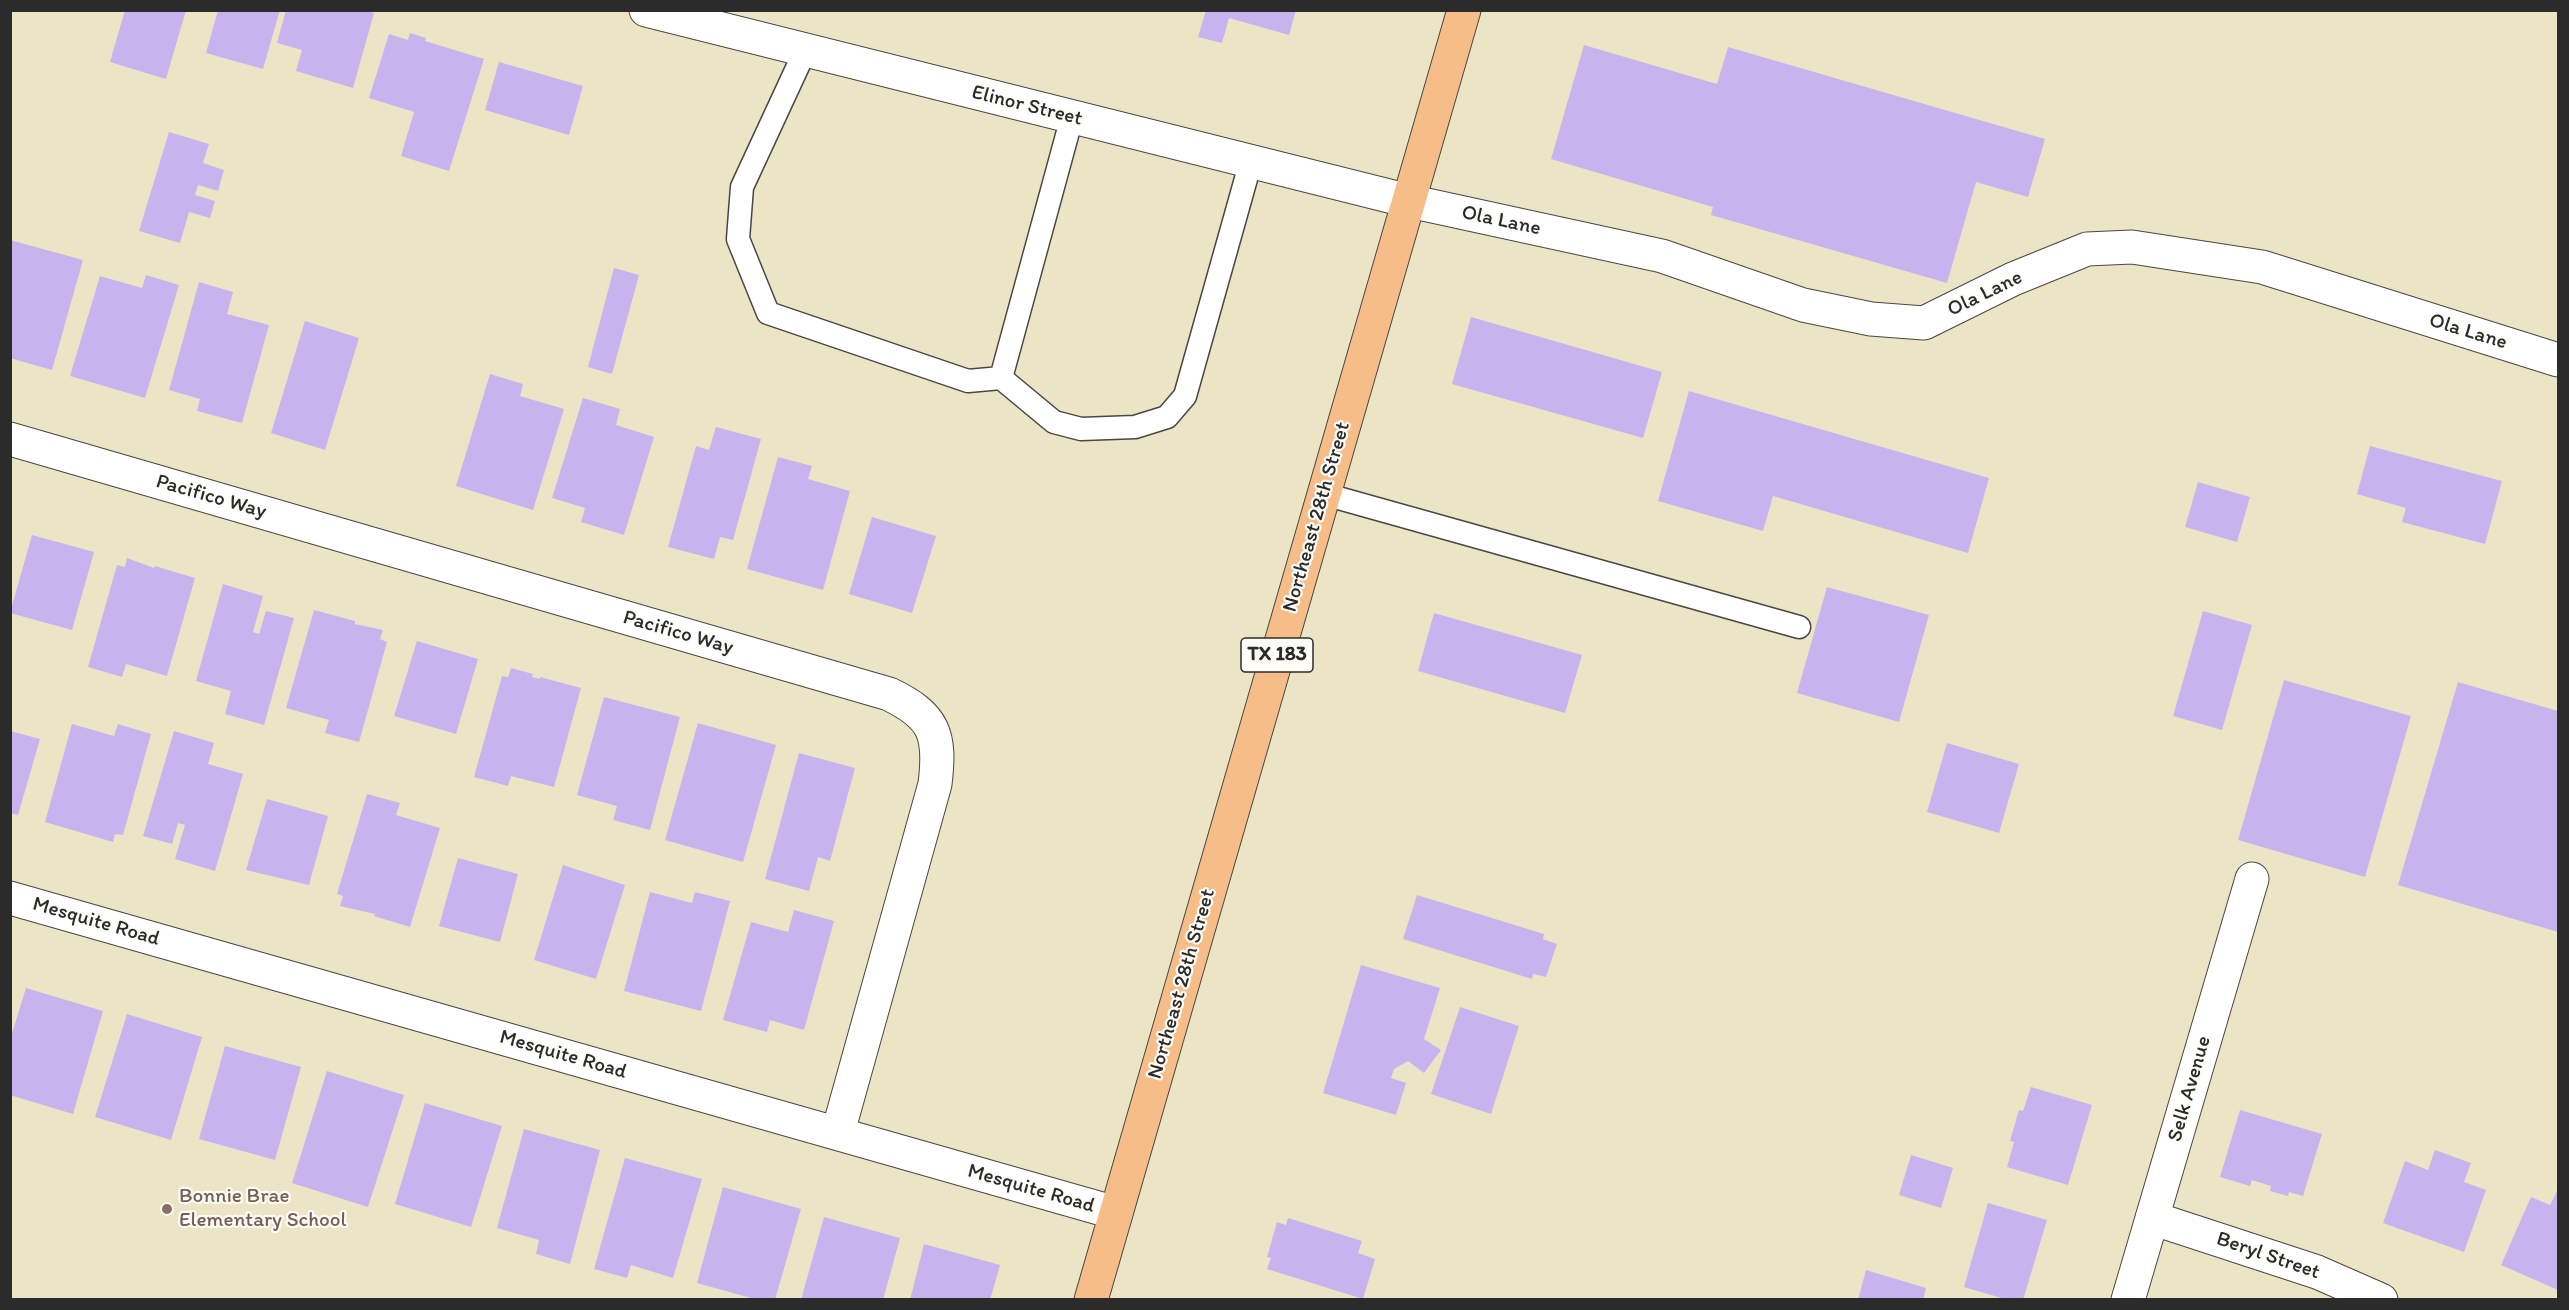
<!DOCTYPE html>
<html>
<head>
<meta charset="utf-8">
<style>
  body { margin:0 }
  #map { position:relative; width:2569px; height:1310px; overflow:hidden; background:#ebe5c6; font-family:Itim,sans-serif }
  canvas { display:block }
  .frame { position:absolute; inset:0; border:12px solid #2b2b2b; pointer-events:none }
</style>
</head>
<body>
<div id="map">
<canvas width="2569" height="1310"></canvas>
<div class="frame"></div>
</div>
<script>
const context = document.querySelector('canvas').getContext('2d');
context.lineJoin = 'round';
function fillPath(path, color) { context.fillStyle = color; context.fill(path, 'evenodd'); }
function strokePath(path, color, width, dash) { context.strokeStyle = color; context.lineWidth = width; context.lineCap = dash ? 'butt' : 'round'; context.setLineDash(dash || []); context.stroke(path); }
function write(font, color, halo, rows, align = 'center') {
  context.font = font + ' Itim,sans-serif'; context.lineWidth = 4.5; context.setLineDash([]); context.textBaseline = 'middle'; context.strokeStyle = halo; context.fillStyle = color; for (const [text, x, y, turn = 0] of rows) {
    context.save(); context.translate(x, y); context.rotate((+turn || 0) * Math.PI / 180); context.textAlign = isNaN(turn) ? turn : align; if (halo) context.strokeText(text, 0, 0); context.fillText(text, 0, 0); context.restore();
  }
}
fillPath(new Path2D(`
  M125,10h61l-20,69 -56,-17z
  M218,10h62l-17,59 -57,-16z
  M286,10h78l10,3 -21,75 -57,-17 6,-21 -25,-7z
  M1206,10h90l-7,25 -60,-17 -7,25 -24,-6z
  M410,33l16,5 -1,3 59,18 -35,112 -48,-15 13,-44 -45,-14 20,-64 19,6z
  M1584,45l133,39 11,-37 317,92 -17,58 -52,-15 -29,101 -236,-68 2,-8 -162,-48z
  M499,62l84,24 -14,49 -84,-25z
  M169,132l40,12 -6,19 21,7 -6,21 -20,-6 -3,10 20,6 -5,17 -21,-6 -9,31 -41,-12z
  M10,240l73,20 -31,110 -42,-12z
  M614,268l25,7 -27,99 -24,-7z
  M146,275l33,10 -34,113 -75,-22 30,-100 42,12z
  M199,282l34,10 -6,22 42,11 -27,98 -45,-12 3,-12 -31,-9z
  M1471,317l191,55 -19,66 -191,-54z
  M305,321l54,17 -34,112 -54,-17z
  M490,374l33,10 -3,12 44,13 -31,101 -77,-24z
  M1689,391l300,87 -21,75 -195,-57 -10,35 -105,-30z
  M583,398l37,11 -4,16 38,12 -30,98 -43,-13 4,-14 -33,-10z
  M716,427l45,12 -28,101 -13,-3 -6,22 -46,-12 28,-101 13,4z
  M2370,446l132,35 -17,63 -83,-22 4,-14 -49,-14z
  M778,457l34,9 -4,13 42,12 -27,99 -76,-21z
  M2198,482l52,15 -13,45 -52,-15z
  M872,517l64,19 -24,77 -63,-19z
  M32,535l62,17 -22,78 -62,-17z
  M127,558l27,10 1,-2 40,12 -28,98 -41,-12 -4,13 -34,-10 29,-102 8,2z
  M223,584l40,12 -10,36 6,2 7,-23 28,7 -30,107 -39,-11 6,-23 -35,-10z
  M1827,587l102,28 -30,107 -102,-29z
  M314,610l41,11v3l28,6 -3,9 7,3 -28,100 -34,-9 4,-13 -43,-12z
  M2203,611l49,14 -30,105 -49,-14z
  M1434,613l148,42 -17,58 -147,-42z
  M417,641l61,18 -22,75 -62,-18z
  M511,668l22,6 -1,3 8,2v-2l41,11 -27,99 -43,-11 -3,10 -34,-9 28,-101 6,1z
  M2284,680l127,36 -46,161 -127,-37z
  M2458,682l100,29v221l-160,-47z
  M604,697l76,20 -30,113 -37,-10 4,-14 -40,-11z
  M698,723l78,22 -33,117 -78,-22z
  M72,724l42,12 4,-12 33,10 -28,101 -8,-1 -2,8 -68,-20z
  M10,731l30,8 -22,76 -8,-2z
  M174,731l40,12 -6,21 35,10 -28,97 -40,-12 10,-34 -7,-2 -6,21 -29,-8z
  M1947,743l72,21 -20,69 -72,-21z
  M799,753l56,15 -25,93 -12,-4 -9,34 -44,-12z
  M367,794l33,9 -4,12 44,13 -30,99 -36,-11 1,-2 -35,-8 3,-10 -6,-2z
  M267,799l61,17 -19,69 -63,-15z
  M458,858l60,16 -18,68 -61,-16z
  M563,865l62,20 -29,94 -62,-19z
  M650,892l42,11 3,-11 35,9 -29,110 -77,-20z
  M1417,895l127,39 -1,5 14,5 -11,33 -13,-3 -1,5 -129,-40z
  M794,910l40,11 -30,109 -34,-10 -3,12 -44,-12 28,-98 37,10z
  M1361,965l79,23 -16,51 17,11 -17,23 -16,-12 -14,8 -3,9 15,5 -10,32 -73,-22z
  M26,988l77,23 -30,103 -63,-19v-55z
  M1460,1007l59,19 -28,88 -60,-20z
  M127,1014l75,23 -31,103 -76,-23z
  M225,1046l76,21 -26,93 -76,-21z
  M327,1071l77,24 -36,112 -76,-24z
  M2031,1087l61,18 -24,80 -61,-18 7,-25 -4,-1 9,-31 4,1z
  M425,1103l77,23 -31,101 -76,-23z
  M2240,1110l82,24 -19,62 -14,-4 -1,4 -18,-5 1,-5 -19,-6 -2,6 -30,-9z
  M524,1129l76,21 -30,114 -34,-10 3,-14 -42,-12z
  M2435,1150l36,13 -7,19 22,8 -22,62 -81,-29 22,-62 23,9z
  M1911,1155l42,13 -12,40 -42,-13z
  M625,1158l77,21 -29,99 -42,-13 -4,13 -33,-9z
  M723,1187l78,22 -26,91h-17l-61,-17z
  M2557,1191l1,1v98l-57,-25 30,-68 19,8z
  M1988,1203l59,17 -24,80h-15l-44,-13z
  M824,1217l76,21 -17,62h-82z
  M1288,1218l74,23 -4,12 17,6 -12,40 -96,-30 4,-11 -4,-1 10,-35 9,3z
  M924,1244l76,21 -10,35h-80z
  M1866,1270l60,18 -3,12h-65z`), '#c7b4ef');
const service = new Path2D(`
  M805,51l-63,136 -4,52 30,74 200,68 33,-3 71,-261
  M1001,378l53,44 27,7 54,-2 32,-10 18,-21 66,-235
  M1324,494l475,133`);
const minor = new Path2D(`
  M646,10l763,191 253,55 141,49 68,14 53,4 89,-44 74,-30 45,-2 130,20 296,93
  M10,439l879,255c46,22 52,41 46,90l-97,348
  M10,898l1106,315
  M2152,1218l165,54 64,28
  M2128,1300l124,-421`);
const primary = new Path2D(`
  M1091,1300l373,-1290`);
strokePath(service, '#484742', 25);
strokePath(minor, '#484742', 35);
strokePath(primary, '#484742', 35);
strokePath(service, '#fff', 22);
strokePath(minor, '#fff', 33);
strokePath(primary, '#f7bd88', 33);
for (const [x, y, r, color] of [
  [167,1209,6,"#8d6e63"]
]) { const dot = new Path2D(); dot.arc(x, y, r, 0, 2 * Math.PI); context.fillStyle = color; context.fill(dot); strokePath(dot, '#fdfcf7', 2); }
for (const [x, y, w] of [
  [1277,655,72]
]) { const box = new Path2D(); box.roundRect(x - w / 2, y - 17, w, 34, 4.5); context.fillStyle = '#fdfcf7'; context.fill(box); strokePath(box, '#2b2b2b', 1.5); }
write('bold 20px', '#2b2b2b', null, [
  ["TX 183",1277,655]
]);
write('21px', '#2b2b2b', '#fdfcf7', [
  ["Elinor Street",1027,106,14],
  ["Ola Lane",1501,221,12],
  ["Ola Lane",1985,294,-26],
  ["Ola Lane",2468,332,17],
  ["Pacifico Way",211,497,16],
  ["Northeast 28th Street",1317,517,-74],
  ["Pacifico Way",678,633,16],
  ["Mesquite Road",96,922,16],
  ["Northeast 28th Street",1182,984,-74],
  ["Mesquite Road",563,1055,16],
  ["Selk Avenue",2190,1089,-74],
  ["Mesquite Road",1031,1189,16],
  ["Beryl Street",2268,1256,19]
]);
write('21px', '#785e54', '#fdfcf7', [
  ["Bonnie Brae",179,1197],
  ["Elementary School",179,1221]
], 'left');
</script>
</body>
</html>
